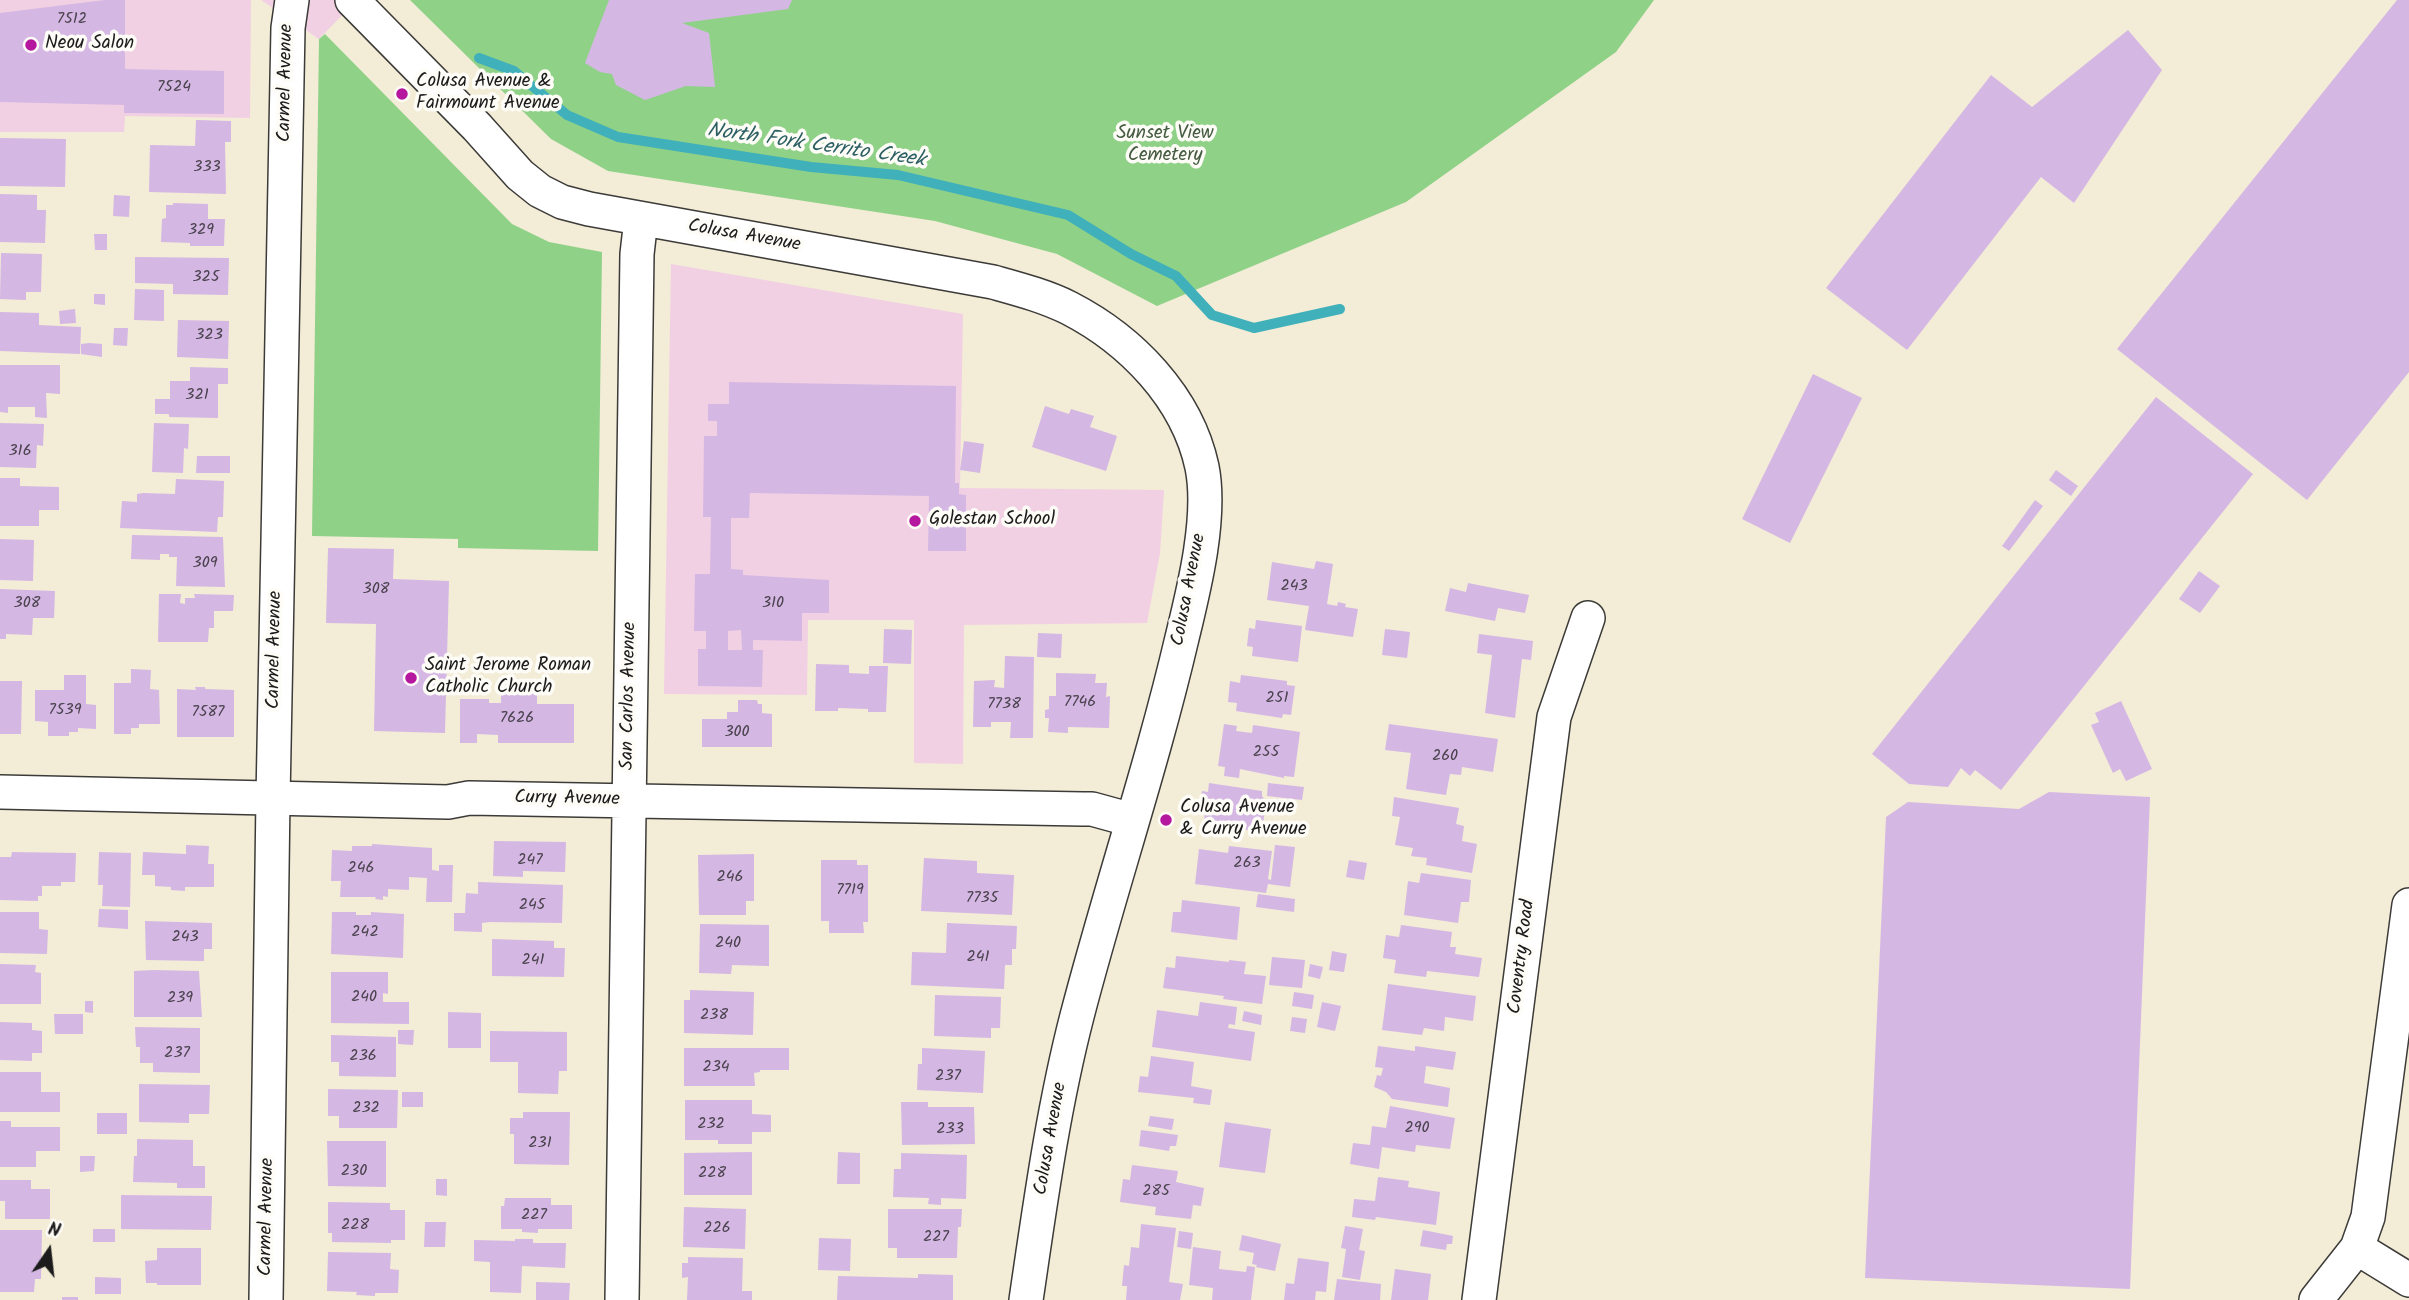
<!DOCTYPE html>
<html>
<head>
<meta charset="utf-8">
<style>
  body { margin:0 }
  #map { position:relative; width:2409px; height:1300px; overflow:hidden; background:#f3ecd7; font-family:Kalam,sans-serif }
  canvas { display:block }
  .north { position:absolute; left:14px; top:1216px; width:70px; height:70px; -webkit-text-stroke:5px #fdfcf7; paint-order:stroke; rotate:14deg; font-size:19px; font-weight:700; line-height:28px; text-align:center; color:#1c1c1c }
  .north::after { content:''; display:block; margin:auto; width:24px; height:32px; background:#1c1c1c; clip-path:polygon(50% 0,100% 100%,50% 72%,0 100%) }
</style>
</head>
<body>
<div id="map">
<canvas width="2409" height="1300"></canvas>
<div class="north">N</div>
</div>
<script>
const context = document.querySelector('canvas').getContext('2d');
context.lineJoin = 'round';
function fillPath(path, color) { context.fillStyle = color; context.fill(path, 'evenodd'); }
function strokePath(path, color, width, dash) { context.strokeStyle = color; context.lineWidth = width; context.lineCap = dash ? 'butt' : 'round'; context.setLineDash(dash || []); context.stroke(path); }
function write(font, color, halo, rows, align = 'center') {
  context.font = font + ' Kalam,sans-serif'; context.lineWidth = 7; context.setLineDash([]); context.textBaseline = 'middle'; context.strokeStyle = halo; context.fillStyle = color; for (const [text, x, y, turn = 0] of rows) {
    context.save(); context.translate(x, y); context.rotate((+turn || 0) * Math.PI / 180); context.textAlign = isNaN(turn) ? turn : align; if (halo) context.strokeText(text, 0, 0); context.fillText(text, 0, 0); context.restore();
  }
}
fillPath(new Path2D(`
  M0,0h251l-1,118 -125,-2 -1,16h-124z
  M261,0h96l-38,39z
  M671,264l292,50 -3,174 204,2 -4,63 -13,70 -183,2 -1,139 -49,-1v-143h-106l-1,75 -143,-1z`), '#f1d0e3');
fillPath(new Path2D(`
  M410,0h1244l-38,52 -210,150 -249,104 -100,-52 -122,-33 -327,-50 -57,-32z
  M325,34l187,190 37,18 53,10 -4,299 -140,-3v-9l-146,-3 7,-497z`), '#90d188');
strokePath(new Path2D(`
  M479,58l35,13 53,44 51,22 193,30 87,8 170,40 63,39 45,22 36,39 42,13 86,-19`), '#40b0ba', 10);
fillPath(new Path2D(`
  M105,0h20v69l99,2v43l-100,-1v-8l-124,-3v-89z
  M609,0h183l-4,9 -106,14 27,10 6,54 -29,-1 -41,14 -29,-15 -4,-11 -12,-2 -15,-9z
  M2397,0h12v372l-102,128 -190,-151z
  M2128,30l34,40 -88,133 -33,-26 -134,173 -81,-62 165,-213 41,32z
  M196,120l35,1v21h-6l1,52 -77,-2 1,-47 45,1z
  M0,138l66,1 -1,48 -65,-1z
  M0,194l37,1v15h9l-1,33 -45,-1z
  M114,195l16,1 -1,21 -16,-1z
  M173,203l35,1v15h17l-1,27h-34v-3l-29,-1 1,-23 4,-1v-13h7z
  M94,234h13v16h-12z
  M1,253l41,1 -1,38h-15v8l-26,-1z
  M135,257l94,1 -1,37 -55,-1v-10l-38,-1z
  M135,289l29,1v31l-30,-1z
  M94,294h11v11l-11,-1z
  M75,309l1,14 -16,1 -1,-13z
  M0,312l39,1v12l42,2 -1,27 -80,-3z
  M178,320l51,1 -1,38 -51,-2z
  M114,328h14l-1,18 -14,-1z
  M89,343l13,1v13l-21,-3v-10z
  M0,365h60v29l-14,-1 1,25 -12,-1v-10h-27v6l-8,-1z
  M190,367l38,1v16h-10v34l-49,-1v-3h-14v-15h15v-18h20z
  M1813,374l49,24 -72,145 -48,-24z
  M729,382l227,4 -1,97h4v11l7,1v56h-38l1,-55 -179,-3 -1,25h-18v51l12,1v5l86,5v33h-27v28l-49,-1v10h10l-1,37 -64,-1v-37h8v-18h-12l1,-57h15l1,-57h-8l1,-81h13v-15h-9v-17h21zM741,630l1,20h-14v-19z
  M2156,397l97,77 -252,316 -26,-20 -5,6 -9,-8 -13,19 -39,-3 -37,-30z
  M1045,406l24,8 2,-5 23,7 -4,11 27,9 -11,35 -74,-24z
  M0,423l44,1 -1,22 -6,-1 -1,23 -36,-1z
  M154,423l35,1 -1,25 -4,-1 -1,25 -31,-1z
  M964,441l20,3 -4,29 -20,-3z
  M197,456h33v17h-34z
  M2056,470l22,16 -7,10 -22,-16z
  M0,478h20v8l39,1v23h-20v16h-39z
  M176,479l48,2 -1,36h-5l-1,15 -97,-4 2,-27 15,1v-8l6,-1 32,1z
  M2035,500l8,6 -34,45 -7,-5z
  M132,535l91,2 2,50 -49,-1 1,-29h-8v-3h-9v6l-29,-1z
  M0,539l34,1 -1,41 -33,-1z
  M328,548l66,1 -1,30 56,2 -4,152 -71,-2 2,-107 -50,-1z
  M1316,561l17,3 -6,40 10,2 1,-4 8,2 -1,3 13,2 -5,28 -48,-7 4,-24 -42,-6 5,-38 42,7z
  M2199,571l21,15 -20,27 -21,-14z
  M1468,583l61,12 -4,18 -27,-5 -3,13 -50,-10 5,-23 16,4z
  M0,589l55,2 -1,27h-21l-1,17 -26,-1v5h-6z
  M159,594h22l-1,9 5,1v-6h10l-1,-4 40,1 -1,16h-19v17h-5l-1,14h-50z
  M1256,620l46,6 -4,36 -46,-6 1,-9 -6,-1 2,-18 6,1z
  M884,629l28,1 -1,34 -28,-1z
  M1385,629l25,3 -3,26 -25,-3z
  M1038,633l24,1 -1,24 -24,-1z
  M1479,634l54,7 -2,19 -9,-1 -7,59 -30,-5 7,-58 -15,-2z
  M1005,656l29,1 -1,81h-23l1,-16h-20v5h-18l1,-46 21,-1 -1,7 10,1z
  M816,664l33,1v8l20,1v-8h19l-2,46h-18v-3l-30,-1v3h-23z
  M131,669l20,1 -1,19 9,1 1,34h-21v4h-8v6h-17v-51h17z
  M1056,673l40,1 -1,9h12l-1,14 4,-1 -1,32 -41,-1v6l-20,-1 1,-14h-4v-8l4,-1v-13h7z
  M64,675h22v29l10,1v24l-18,-1v4h-9v4h-21v-14l-13,-1v-31h29z
  M1241,675l46,6v4l8,1 -4,29 -8,-1 -1,4 -46,-7 1,-8 -9,-1 2,-21 10,2z
  M0,681h22l-1,53h-21z
  M195,687h10v2l29,1v47h-57v-48l19,1z
  M501,690l36,1v13h37v39h-76v-8l-21,-1v9h-17v-44h29v4h12z
  M738,700h19l1,4h4v9l10,1v33h-70v-28h25v-7h11z
  M2121,701l31,68 -26,12 -6,-12 -7,4 -22,-48 8,-3 -4,-9z
  M1224,724l13,2 -1,5 16,2 1,-8 47,7 -6,45 -10,-1v2l-44,-9 -1,9 -15,-2 1,-9 -7,-1z
  M1389,724l109,15 -5,33 -31,-5 -1,8 -11,-1 -4,21 -40,-6 5,-36 -26,-3z
  M1209,783l53,8v5l4,5 -4,31 -58,-8 1,-14 -5,-1 2,-18 6,1z
  M1268,783l36,4 -2,13 -35,-4z
  M2049,792l101,5 -20,492 -265,-11 21,-461 22,-15 111,7z
  M1394,797l65,11 -3,16 8,2 -2,15 15,3 -5,29 -46,-8 1,-7 -16,-2 2,-8 -18,-3 5,-28 -8,-1z
  M494,841l72,1 -1,30 -42,-1v6l-30,-1z
  M372,844l60,4v22l7,1v-6h14l-1,37h-26l1,-24 -18,-1v13l-21,-1v8l-5,-1v4l-8,-1 1,-2h-36l1,-16h-10l1,-31 20,1v-5h20z
  M186,845l23,1 -1,18h6v23h-29v4l-14,-1v-3l-16,-1v-11h-13l1,-23 43,2z
  M1275,845l20,2 -5,40 -22,-3 -2,9 -71,-9 4,-35 29,4 1,-7 43,5 -4,28 3,1z
  M12,852l64,1 -1,29h-14v4h-19v10h-4v5l-38,-1v-43h11z
  M99,852l32,1 -1,54 -28,-1 1,-21h-5z
  M754,854v47h-8v14h-47l-1,-60z
  M924,858l53,3v12l37,2 -2,40 -91,-4z
  M821,860h36v5h11v57h-5l1,11h-35v-12h-8z
  M1349,860l18,3 -3,17 -18,-3z
  M1421,873l50,7 -2,22h-8l-3,21 -54,-8 4,-34 11,2z
  M478,882l85,3 -1,38 -72,-1 -8,1v9l-28,-1v-18h11l1,-20 12,1z
  M1258,894l37,5 -1,13 -38,-5z
  M1182,900l58,7 -3,33 -66,-8 2,-20h8z
  M99,909l29,1v19l-30,-2z
  M0,912h39v17l9,1 -1,24 -47,-1z
  M332,912h24v3h15v-3l33,2 -1,44 -72,-4z
  M145,921l67,2v26h-8v12l-58,-1z
  M947,923l70,3 -1,23h-4v16h-7l-1,24 -93,-4 1,-33 34,1z
  M700,924l69,1v41l-37,-1 -1,9 -32,-1z
  M1401,925l51,7 -2,15h6l-1,7 27,4 -3,19 -52,-6 -1,6 -32,-4 2,-13 -13,-2 3,-23 13,2z
  M492,939l62,2v7h11l-1,29 -72,-1z
  M1332,951l15,3 -3,18 -15,-2z
  M1176,956l53,6v-2l17,2 -2,12 22,2 -4,28 -39,-5 1,-3 -61,-8 3,-21 9,1z
  M1272,957l33,3 -3,28 -33,-3z
  M0,964l36,1 -1,7 6,1v31h-41z
  M1310,964l13,3 -3,12 -12,-3z
  M153,970l46,1 3,46h-68v-46z
  M331,972h57v22l-5,-1v9h26v22l-78,-1z
  M1388,984l88,12 -3,25 -28,-4 -1,14 -20,-3 -2,7 -40,-5z
  M690,990l64,2 -1,43 -69,-2v-33h6z
  M1294,992l20,3 -2,14 -20,-3z
  M935,995l66,2 -1,31h-9v10l-57,-2z
  M85,1001h8v12l-8,-1z
  M1200,1002l37,5 -2,18 -6,-1 -1,4 27,4 -4,29 -99,-14 5,-37 41,6z
  M1322,1002l19,4 -6,25 -18,-4z
  M1244,1011l18,4 -1,10 -19,-4z
  M448,1012l33,1v35h-33z
  M54,1014h29v20h-28z
  M1292,1017l15,2 -2,14 -15,-2z
  M0,1022l32,1v7l10,1v22h-10v8l-32,-1z
  M135,1027l65,1v45l-47,-1v-9h-13v-16h-4z
  M398,1030h16l-1,15 -15,-1z
  M490,1031l77,1v39h-8l-1,23 -40,-1v-31h-28z
  M331,1035l65,2v40l-57,-1v-14h-8z
  M1378,1046l37,5v-5l41,6 -3,18 -27,-4 -2,17 26,5 -2,19 -56,-8 -6,-7 -12,-5 3,-12 4,1 2,-8 -8,-1z
  M684,1048h105v22h-29v2l-6,1 1,13h-71z
  M922,1048l63,3 -2,42 -66,-3 1,-26h4z
  M1151,1056l43,6 -3,24 21,4 -2,15 -17,-2 1,-5 -56,-6 2,-16 8,1z
  M0,1072h41v20h19v20h-60z
  M139,1084l71,1 -1,29h-20v9l-50,-1z
  M328,1089l70,1 -1,38h-58v-12h-11z
  M402,1092h21v15h-21z
  M685,1100h67v14l19,1v17h-19v12h-34v-4h-33z
  M901,1102h27v5h46l1,37 -73,1z
  M1390,1106l65,12 -5,31 -34,-4 -1,7 -33,-5 -3,22 -29,-5 3,-21 17,2 2,-19 14,2z
  M523,1112h47l-1,53 -55,-1v-30h-4v-16h13z
  M97,1113h30v21h-30z
  M1150,1116l24,3 -2,11 -24,-4z
  M0,1121h11v6h49v24h-24v16h-36z
  M1225,1122l46,7 -6,44 -46,-6z
  M1141,1130l37,5 -2,11h-6l-1,5 -30,-5z
  M137,1139l56,1v26h12v22h-28v-5l-44,-1 1,-26h3z
  M327,1141h59v46l-58,-1z
  M752,1152v43h-68v-42z
  M838,1152l22,1v31h-23z
  M901,1153l66,2 -1,44 -25,-1v7l-13,-1 1,-6 -36,-1 1,-28h7z
  M80,1156h15l-1,15 -14,1z
  M1132,1165l46,6 -2,11 28,6 -3,18 -8,-1 -2,14 -36,-4 1,-8 -36,-5 3,-23 7,1z
  M1378,1177l31,4 -1,6 32,5 -4,33 -60,-8 -1,3 -23,-3 2,-18 21,2z
  M436,1179h11v17l-11,-1z
  M0,1180h31v9h19v30h-45v-18h-5z
  M121,1195l91,1 -1,34 -90,-1z
  M505,1198h46v7h21v24h-34v4l-16,-1v-3h-21v-23h3z
  M328,1202l62,1v7h15v30h-14v3l-59,-1v-9h-4z
  M684,1207l62,2 -1,40 -62,-2z
  M888,1209h74l-1,18h-3l-1,31h-60v-10h-9z
  M425,1222h21l-1,25h-21z
  M1141,1224l35,4 -7,54 14,2 -3,16h-54l1,-14h-5l2,-21 5,1 2,-19 8,1z
  M1345,1226l18,3 -4,21 6,1 -5,29 -18,-3 4,-28 -5,-1z
  M93,1229h22v13h-22z
  M0,1230h42l-1,49h-6l-1,13h-34z
  M1423,1230l30,6 -1,8h-5l-1,6 -26,-4z
  M1179,1231l14,2 -2,16 -14,-2z
  M1242,1235l39,9 -6,27 -19,-4 1,-2 -5,-1 2,-11 -15,-3z
  M819,1238l32,1 -1,32 -32,-1z
  M515,1239h18v4h33l-1,25 -43,-2 -1,27 -31,-1v-30l-16,-1v-21l41,1z
  M1193,1247l28,4 -2,18 27,3 1,-6 8,1 -4,33h-39l1,-12 -24,-3z
  M157,1248h44v37h-44v-2h-11l-1,-22 12,-1z
  M328,1252l63,1 -1,16 9,1 -1,23h-23v3l-19,-1 1,-3 -30,-1z
  M688,1257l55,1 -1,33h10v9h-65l1,-23 -6,1v-15h6z
  M1298,1258l31,4 -3,30 -10,-1 -1,9h-31l2,-17 8,1z
  M1395,1269l36,5 -3,26h-37z
  M918,1274l35,1v25h-116l1,-24 80,2z
  M95,1277l26,1v16h-26z
  M1337,1279l44,5 -1,16h-46z
  M536,1282l34,1 -1,17h-33z
  M62,1297h16v3h-16z`), '#d5b7e4');
const minor = new Path2D(`
  M352,0l125,127 43,48 20,16 22,11 27,7 404,73c25,7 52,14 76,26 62,32 118,89 133,159 10,50 -8,122 -20,171 -30,128 -72,251 -105,378 -24,93 -37,189 -51,284
  M0,792c149,2 299,8 448,10l21,-4 614,11h9l40,11
  M2357,1248l52,32
  M266,1300l7,-502 15,-770 4,-28
  M622,1300l15,-1046 4,-35
  M1479,1300l75,-583 34,-99
  M2316,1300l41,-52 11,-31 41,-312`);
strokePath(minor, '#3c3b38', 36);
strokePath(minor, '#fff', 33);
for (const [x, y, r, color] of [
  [31,45,7,"#b5179e"],
  [402,94,7,"#b5179e"],
  [915,521,7,"#b5179e"],
  [411,678,7,"#b5179e"],
  [1166,820,7,"#b5179e"]
]) { const dot = new Path2D(); dot.arc(x, y, r, 0, 2 * Math.PI); context.fillStyle = color; context.fill(dot); strokePath(dot, '#fdfcf7', 2.5); }
write('16px', '#4a434e', null, [
  ["7512",72,20],
  ["7524",174,88],
  ["333",207,168],
  ["329",201,231],
  ["325",206,278],
  ["323",209,336],
  ["321",197,396],
  ["316",20,452],
  ["309",205,564],
  ["243",1294,587],
  ["308",376,590],
  ["308",27,604],
  ["310",773,604],
  ["251",1277,699],
  ["7746",1080,703],
  ["7738",1004,705],
  ["7539",65,711],
  ["7587",208,713],
  ["7626",517,719],
  ["300",737,733],
  ["255",1266,753],
  ["260",1445,757],
  ["247",530,861],
  ["263",1247,864],
  ["246",361,869],
  ["246",730,878],
  ["7719",850,891],
  ["7735",982,899],
  ["245",532,906],
  ["242",365,933],
  ["243",185,938],
  ["240",728,944],
  ["241",978,958],
  ["241",533,961],
  ["240",364,998],
  ["239",180,999],
  ["238",714,1016],
  ["237",177,1054],
  ["236",363,1057],
  ["234",716,1068],
  ["237",948,1077],
  ["232",366,1109],
  ["232",711,1125],
  ["290",1417,1129],
  ["233",950,1130],
  ["231",540,1144],
  ["230",354,1172],
  ["228",712,1174],
  ["285",1156,1192],
  ["227",534,1216],
  ["228",355,1226],
  ["226",717,1229],
  ["227",936,1238]
]);
write('19px', '#1c1c1c', '#fdfcf7', [
  ["Neou Salon",45,45],
  ["Colusa Avenue &",416,83],
  ["Fairmount Avenue",416,105],
  ["Golestan School",929,521],
  ["Saint Jerome Roman",425,667],
  ["Catholic Church",425,689],
  ["Colusa Avenue",1180,809],
  ["& Curry Avenue",1180,831]
], 'left');
write('19px', '#1c1c1c', '#fdfcf7', [
  ["Carmel Avenue",287,83,-89],
  ["Colusa Avenue",744,237,10],
  ["Colusa Avenue",1190,590,-79],
  ["Carmel Avenue",276,650,-89],
  ["San Carlos Avenue",630,696,-89],
  ["Curry Avenue",567,800,1],
  ["Coventry Road",1523,957,-83],
  ["Colusa Avenue",1052,1139,-80],
  ["Carmel Avenue",268,1217,-89]
]);
write('19px', '#455b42', '#fdfcf7', [
  ["Sunset View",1165,135],
  ["Cemetery",1165,157]
]);
write('italic 21px', '#2c5f63', '#fdfcf7', [
  ["North Fork Cerrito Creek",816,147,8]
]);
</script>
</body>
</html>
